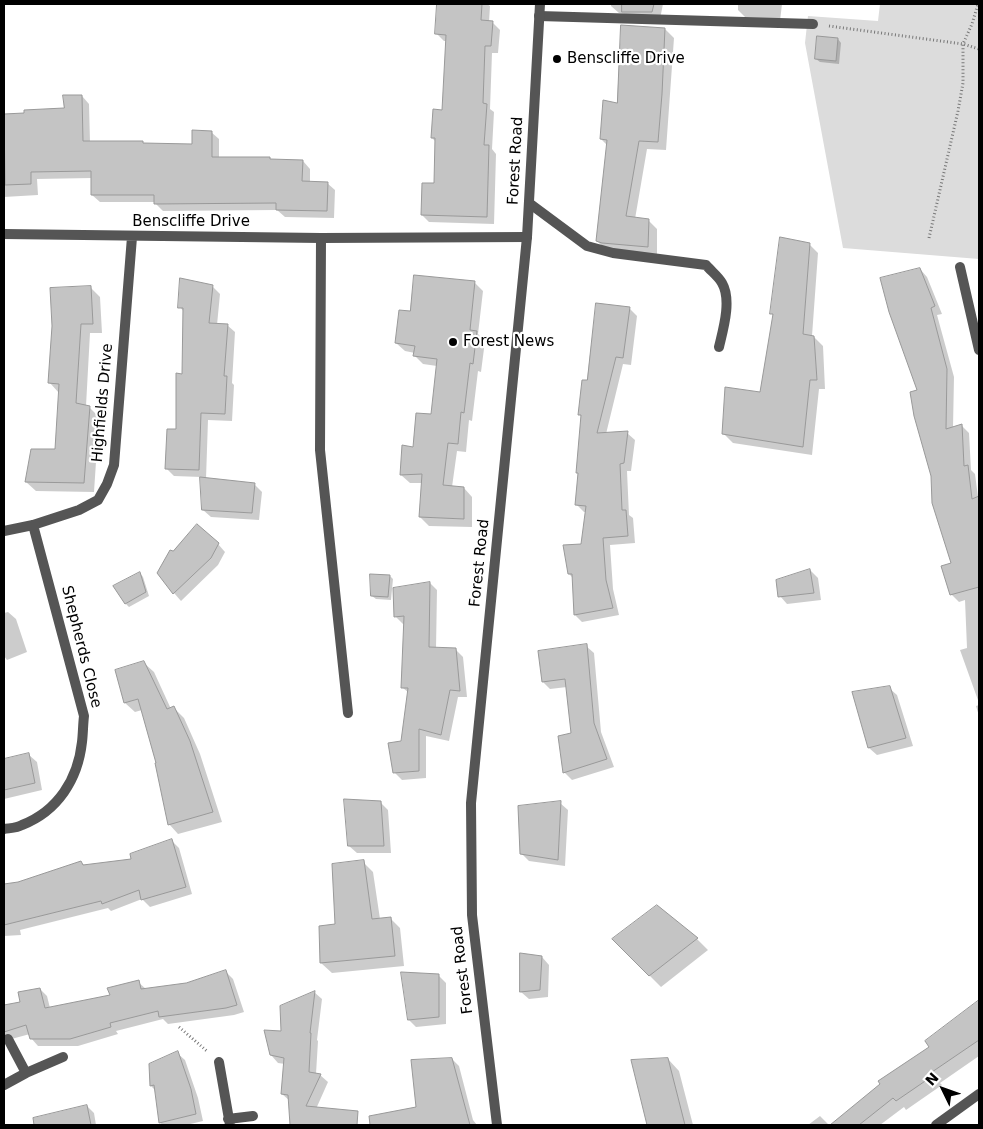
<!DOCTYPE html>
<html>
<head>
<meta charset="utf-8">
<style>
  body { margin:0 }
  #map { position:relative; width:983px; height:1129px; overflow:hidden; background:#fff; font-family:"DejaVu Sans",sans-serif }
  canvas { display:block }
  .frame { position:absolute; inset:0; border:5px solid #000; pointer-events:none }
  .north { position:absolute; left:918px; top:1064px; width:50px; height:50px; -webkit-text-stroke:4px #fff; paint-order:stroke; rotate:312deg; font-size:14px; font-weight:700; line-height:20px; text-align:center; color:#000 }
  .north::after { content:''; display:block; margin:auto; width:18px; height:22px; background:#000; clip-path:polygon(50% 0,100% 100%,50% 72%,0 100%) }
</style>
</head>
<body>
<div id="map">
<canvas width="983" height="1129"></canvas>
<div class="frame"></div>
<div class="north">N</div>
</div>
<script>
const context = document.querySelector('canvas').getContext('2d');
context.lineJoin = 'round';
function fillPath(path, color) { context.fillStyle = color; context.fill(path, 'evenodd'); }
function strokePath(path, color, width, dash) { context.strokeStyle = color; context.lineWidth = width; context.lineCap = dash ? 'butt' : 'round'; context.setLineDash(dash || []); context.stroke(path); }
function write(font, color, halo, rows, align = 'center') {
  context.font = font + ' "DejaVu Sans",sans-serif'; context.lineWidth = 4.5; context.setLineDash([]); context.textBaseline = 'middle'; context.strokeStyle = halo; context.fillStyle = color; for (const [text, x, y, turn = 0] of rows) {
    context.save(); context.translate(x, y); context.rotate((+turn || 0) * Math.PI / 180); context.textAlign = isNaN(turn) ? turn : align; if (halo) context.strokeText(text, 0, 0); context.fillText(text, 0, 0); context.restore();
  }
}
fillPath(new Path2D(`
  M880,4h99v255l-136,-11 -38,-205 3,-27 70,5z`), '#dcdcdc');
fillPath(new Path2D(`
  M439,4h48l3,2 -1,16h3l8,8 -2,23h-6l-2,56 4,3 -2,37 4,5 -2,70 -65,-2 -7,-7 13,-30 1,-43 -4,-4 11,-27 3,-70h-2l-7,-7z
  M611,4h52l-3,15 -41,-6 -8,-7z
  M738,4h44l-2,17 -34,-3 -8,-8z
  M665,29l9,9 -8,112 -19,-1 -12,70 13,1 9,9v26l-51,-5 -9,-9 10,-96 -6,-6 17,-35z
  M838,39l3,4 -2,21 -19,-2 -4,-3z
  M82,96l7,8 1,38h52l2,2 50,1 17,-13 8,7v19h51l1,2 32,1 7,8v13l17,1 8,7 -1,28 -49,-1 -8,-7 -114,1 -9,-9h-54l-8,-7v-17l-55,1 1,16 -34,2v-82l21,-1 40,-5z
  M809,244l9,9 -6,83 2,1 9,9 2,43h-6l-7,66 -79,-12 -9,-9 37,-41 13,-77 -3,-3z
  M920,269l7,8 15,37 -5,1 17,62 -1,51 9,-2 7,7 2,37 4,4 3,23 1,1v205l-19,-53 7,-2 -2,-48 -6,2 -8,-8 1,-30 -20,-88 -14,-85z
  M474,282l9,9 -5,43 7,7 -4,31 -3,-1 -6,50 -3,-1 -3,32 -9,-1 -5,36 12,1 8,9v30l-43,-1 -9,-9 2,-34h-12l-9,-8 31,-59 5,-50 -14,-2 -8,-8v-3l-10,-2 -9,-8 15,-30z
  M212,286l8,8 -3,31h10l8,7 -3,51 2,2 -2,36 -24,-1 -2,59 48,5 8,8 -3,28 -48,-3 -8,-7 -2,-33 -27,-1 -7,-7 10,-38 7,-56v-63l-4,-5z
  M91,288l9,9 2,36h-12l-4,73 3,1 10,10 -5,75 -58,-1 -10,-9 30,-32 3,-57 -9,-10 3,-57z
  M629,308l8,8 -6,49 -8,-1 -17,70 21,-1 8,7 -4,31h-4l2,44 4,3 2,25 -25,2 3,44 6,26 -37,7 -7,-7 -2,-37 -4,-4 13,-29 4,-33h-2l-7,-7 5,-88 -2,-2 8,-34z
  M218,544l7,8 -7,13 -37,36 -7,-8 -16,-20 15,-20z
  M810,570l8,8 3,22 -34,4 -7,-8z
  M140,573l3,4 6,19 -20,11 -3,-3z
  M390,576l3,3 -2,21 -15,-1 -4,-3z
  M430,583l7,7 -1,59h19l8,8 4,40h-9l-9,44 -23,-5v42l-24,2 -8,-8 9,-30 6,-49 -6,-5 2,-64h-2l-7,-7 -2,-28z
  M8,612l8,7 11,33 -20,8 -3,-4v-43z
  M586,646l8,7 7,79 13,35 -42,13 -8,-8 9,-38 -6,-47 -17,2 -7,-7z
  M144,663l10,9 17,37 3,-1 10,10 16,36 22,68 -44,12 -9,-10 -11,-60 -16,-54 -7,2 -10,-9z
  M889,688l8,7 16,51 -36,9 -8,-7z
  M979,705v11l-3,-10z
  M29,755l8,7 5,28 -38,9v-39z
  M381,803l7,7 3,43h-34l-8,-7z
  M560,803l8,7 -3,56 -36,-5 -7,-7z
  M172,841l7,7 13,46 -42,13 -8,-8 -31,12 -3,-3 -88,22 1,5 -17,1v-51l14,-2 63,-21 4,4 47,-6z
  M363,862l10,10 7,47 10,-1 10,10 4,38 -72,7 -11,-10z
  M657,907l40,32 11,11 -47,37 -47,-47z
  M542,957l7,8 -1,32 -19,2 -8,-7z
  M225,971l8,8 11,33 -10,3 -66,9 -5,-5 -47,12 2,3 -40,12h-40l-7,-8 -1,-4 -26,7v-35l18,-3 18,-14 7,7 3,12 62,-12 26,-14 8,7 40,-5z
  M438,975l8,8v41l-30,3 -7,-7z
  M314,992l8,7 -5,41 1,1 -2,33 4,1 8,7 -12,27 20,8v8h-45l-1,-24 -8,-7 3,-30 -7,-1 -7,-8 12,-23z
  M979,1002v54l-39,27 2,2 -36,25 -2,-3 -24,18h-49l51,-41 49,-37 -5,-5z
  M177,1053l8,7 13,38 5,23 -17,4h-23l-3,-2 -4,-32 -5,-5z
  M452,1059l7,7 14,54 4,5h-81l-1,-13 23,-4z
  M668,1059l11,12 14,54h-45l-16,-64z
  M87,1106l7,7 2,12h-59l27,-13z
  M820,1116l9,9h-21z`), '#0003');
const building = new Path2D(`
  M437,4h45l-1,16 12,1 -2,25h-6l-2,57 4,1 -3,41h5l-2,72 -66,-2 1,-32h12l1,-45h-4l2,-29 9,1 4,-75 -11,-1z
  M622,4h32l-2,8h-30z
  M621,25l44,3 -3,66 -4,48 -19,-1 -13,75 23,3 -1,28 -46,-4 -6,-2 11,-101 -7,-1 3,-39 14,3z
  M817,36l21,2 -2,23 -21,-2z
  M63,95h19l1,46h60v2l49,1v-14l20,1v26h58v2l33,1 -1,21 26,1 -1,29 -51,-1v-7l-122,1v-9h-63v-24l-60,1v12l-26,1 -1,-71 20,-1v-3l40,-2z
  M780,237l30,6 -7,91 11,2 3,44h-7l-7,67 -81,-13 3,-47 35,5 13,-78h-3z
  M920,268l15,38 -4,2 16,61 -1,60 16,-5 2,42 4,-1 4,34 7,-3v91l-29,8 -9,-29 10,-3 -19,-60 -1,-27 -17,-60 -4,-24 7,-2 -28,-78 -9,-34z
  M414,275l61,6 -5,49 7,1 -4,33 -3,-1 -6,50 -3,-1 -3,32 -10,-1 -5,42 21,2v32l-45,-2 3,-43 -22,1 2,-30 11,2 3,-34 15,1 6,-55 -24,-3 2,-10 -20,-3 4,-33 11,1z
  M180,278l33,7 -4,38 19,1 -4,52h3l-2,38 -24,-1 -2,57 -34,-1 2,-40h9v-56l6,1 1,-66h-5z
  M91,286l2,38h-12l-5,79 14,3 -6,77 -59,-1 6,-33h24l4,-65 -11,-1 4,-57 -2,-38z
  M596,303l34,4 -7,51 -7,-1 -19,76 31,-2 -4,32 -4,1 2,46h4l2,26 -25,2 3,42 7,28 -39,7 -2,-41h-4l-5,-29 18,-1 5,-38 -11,-1 3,-32h-2l5,-58h-3l4,-35h5z
  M200,477l55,6 -3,30 -50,-3z
  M197,524l22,19 -8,15 -38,36 -16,-21 13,-23 3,1z
  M810,569l4,24 -36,4 -2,-17z
  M140,572l6,20 -21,12 -12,-18z
  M370,574l20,1 -2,22 -17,-1z
  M430,582l-1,65 27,1 4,43 -10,-1 -9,45 -22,-6v42l-26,2 -5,-30 13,-2 7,-53h-7l3,-72 -10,1 -1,-29z
  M587,644l7,79 13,36 -44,14 -5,-37 13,-3 -6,-54 -23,3 -4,-31z
  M144,661l23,48 7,-3 16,35 23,71 -45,13 -13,-62h1l-18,-64 -14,4 -9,-33z
  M890,686l16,52 -38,10 -16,-56z
  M29,753l6,30 -31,7v-31z
  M344,799l37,2 3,45h-36z
  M561,801l-3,59 -38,-6 -2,-48z
  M172,839l14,48 -45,13 -2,-10 -37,14 -1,-3 -97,24v-41l14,-2 63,-21 2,4 48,-6 -1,-5z
  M364,860l8,59 19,-2 4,39 -75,7 -1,-37 16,-2 -3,-60z
  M657,905l41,33 -49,38 -37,-37z
  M520,953l22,3 -2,34 -20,2z
  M226,970l11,35 -11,3 -67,9 -1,-6 -48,12 1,4 -41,12h-40l-4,-14 -22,7v-27l16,-3 -2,-10 22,-4 5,20 65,-13 -3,-7 32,-8 2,9 45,-6z
  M401,972l38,2v43l-31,3z
  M315,991l-5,42h1l-2,39 12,2 -15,32 52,5 -1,14h-67l-2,-30 -7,-1 3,-36 -14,-3 -6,-25 17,1 -1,-25z
  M979,1000v40l-47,32 2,3 -38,26 -3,-3 -34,27h-29l50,-41 -2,-3 51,-34 -4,-6z
  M178,1051l13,38 5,25 -37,9 -5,-38 -4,1 -1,-22z
  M452,1058l18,67h-100l-1,-9 47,-9 -5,-47z
  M668,1058l17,67h-38l-16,-65z
  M87,1105l4,20h-57l-1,-7z`);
fillPath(building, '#c4c4c4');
strokePath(building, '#999', 1);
strokePath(new Path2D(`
  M829,26l134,18 16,5
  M929,238l29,-127 5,-28v-39l9,-20 6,-20
  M179,1027l29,25`), '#777', 3, [1, 2.5]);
strokePath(new Path2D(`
  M539,16l274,8
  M321,238l-1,212 28,263`), '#555', 10);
strokePath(new Path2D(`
  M529,203l58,43 26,7 93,12c5,6 13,12 16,18 10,17 1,47 -3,64
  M4,234l317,4 206,-1
  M960,267l19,83
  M4,531l29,-6 46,-15 19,-10 9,-16 7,-19 18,-228
  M4,829c6,-1 13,-1 18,-4 36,-14 56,-46 60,-83 1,-8 1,-18 2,-26l-51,-191
  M8,1039l18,34
  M219,1062l11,63
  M4,1085l22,-12 37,-16
  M228,1119l25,-3
  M936,1125l43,-31`), '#555', 10);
strokePath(new Path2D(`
  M497,1125l-25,-210 -1,-112 56,-566 13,-233`), '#555', 10);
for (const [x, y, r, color] of [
  [557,59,5,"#000"],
  [453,342,5,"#000"]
]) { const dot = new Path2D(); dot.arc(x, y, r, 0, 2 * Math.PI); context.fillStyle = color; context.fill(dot); strokePath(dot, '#fff', 2); }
write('15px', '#000', '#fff', [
  ["Benscliffe Drive",567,59],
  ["Forest News",463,342]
], 'left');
write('15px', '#000', '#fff', [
  ["Forest Road",516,161,-87],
  ["Benscliffe Drive",191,222],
  ["Highfields Drive",103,403,-85],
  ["Forest Road",480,563,-84],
  ["Shepherds Close",81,647,76],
  ["Forest Road",463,970,-97]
]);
</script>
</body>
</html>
